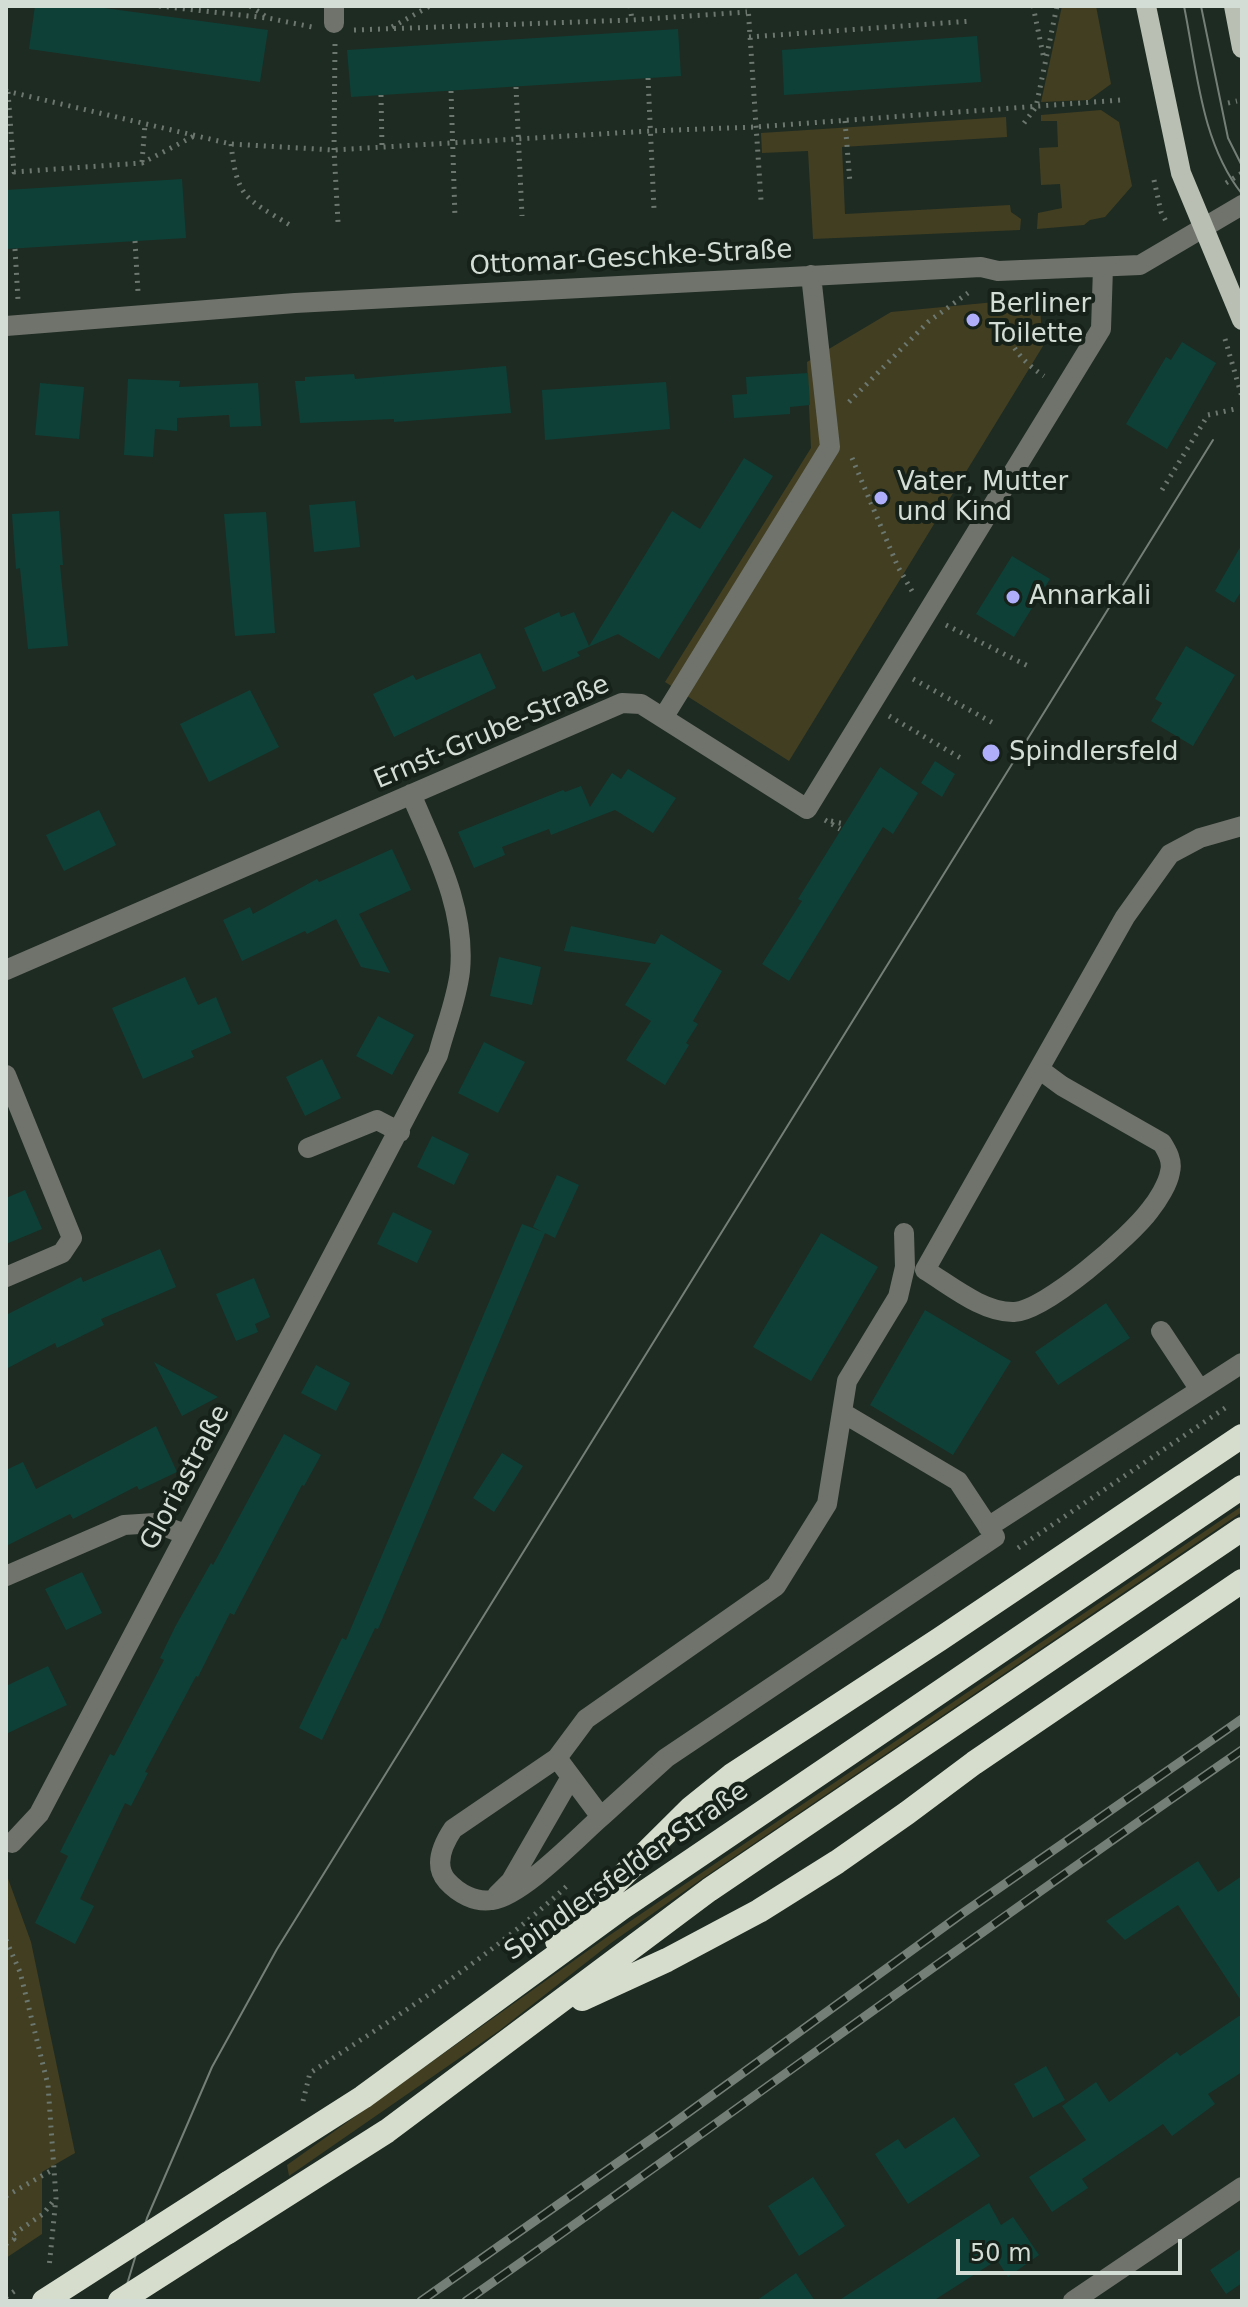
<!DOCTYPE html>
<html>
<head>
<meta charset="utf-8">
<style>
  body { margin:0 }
  #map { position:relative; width:1248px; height:2307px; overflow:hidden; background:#1e2b22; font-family:"DejaVu Sans",sans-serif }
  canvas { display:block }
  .frame { position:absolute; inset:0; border:8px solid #d4dcd6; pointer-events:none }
  .scale { position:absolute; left:956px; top:2239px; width:226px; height:36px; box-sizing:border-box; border:4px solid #d4dcd6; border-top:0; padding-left:10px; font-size:24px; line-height:28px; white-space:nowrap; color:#d4dcd6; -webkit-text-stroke:6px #152119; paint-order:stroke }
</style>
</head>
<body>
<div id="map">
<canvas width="1248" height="2307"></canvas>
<div class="frame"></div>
<div class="scale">50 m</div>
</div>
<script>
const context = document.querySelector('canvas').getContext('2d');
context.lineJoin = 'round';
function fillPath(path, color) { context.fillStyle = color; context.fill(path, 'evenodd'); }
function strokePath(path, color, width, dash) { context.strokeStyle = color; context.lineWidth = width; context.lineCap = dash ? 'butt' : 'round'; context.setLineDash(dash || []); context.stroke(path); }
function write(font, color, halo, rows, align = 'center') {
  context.font = font + ' "DejaVu Sans",sans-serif'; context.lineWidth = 8; context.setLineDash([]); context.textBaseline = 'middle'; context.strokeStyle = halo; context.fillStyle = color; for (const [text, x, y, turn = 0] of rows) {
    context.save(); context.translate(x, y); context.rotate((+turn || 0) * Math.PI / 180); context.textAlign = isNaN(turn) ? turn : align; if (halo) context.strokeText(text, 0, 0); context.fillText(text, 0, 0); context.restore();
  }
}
fillPath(new Path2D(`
  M1062,6h34l15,78 -22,16 -48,2z
  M1101,110l18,12 13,64 -27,31 -15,3 -6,5 -47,4 1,-16 24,-5 -2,-24 -19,1 -2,-37 19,-1 -1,-26h-16v-6z
  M1006,117l1,20 -165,10 3,67 165,-9 1,7 10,7 -1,11 -207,9 -5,-88 -46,2 -1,-20z
  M995,302l45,7 3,37 -254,415 -124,-79 146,-234 -4,-86 84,-50z
  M1242,1506v6l-539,366 -92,65 -111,87 -211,146 -2,-11 320,-228z
  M6,1873l25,69 44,211 -33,19v62l-36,24z`), '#423e21');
fillPath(new Path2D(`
  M35,6h54l179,24 -8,52 -231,-33z
  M678,29l3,47 -330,21 -4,-47z
  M977,36l4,46 -197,13 -2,-45z
  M182,179l4,59 -180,11v-59z
  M1182,342l34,21 -49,86 -41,-25 40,-67 5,3z
  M506,366l5,47 -117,9v-3l-94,4 -5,-42h10v-4l49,-3 1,5z
  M808,373l2,32 -20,2v7l-56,4 -2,-23 15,-1 -1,-17z
  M128,379l52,2 -1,6 79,-4 3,43 -31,1 -1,-12 -52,3v13l-22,-2 -2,28 -29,-2z
  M666,382l4,47 -125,11 -3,-50z
  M40,383l44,4 -5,52 -44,-4z
  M744,458l29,18 -114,183 -41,-25 -41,18 3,4 -37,16 -19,-44 35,-16 2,5 13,-5 15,34 83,-135 28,18z
  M355,501l5,46 -46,5 -5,-47z
  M59,511l4,54h-3l8,81 -40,3 -8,-81 -4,1 -4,-55z
  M266,512l9,121 -40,3 -11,-122z
  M1242,544v46l-8,13 -19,-12z
  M1012,556l38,23 -36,58 -38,-23z
  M1186,646l49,29 -42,71 -42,-25 11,-18 -7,-4z
  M480,653l16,35 -102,49 -21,-43 40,-19 3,5z
  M250,690l29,57 -70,35 -29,-58z
  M935,761l20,13 -13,23 -21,-14z
  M880,767l38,26 -25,41 -10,-7 -94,154 -27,-17 40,-63 -4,-2z
  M628,769l48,29 -23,35 -38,-23 -64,25 -2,-6 -47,18 3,8 -31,13 -16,-36 105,-42 2,2 16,-6 9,21 22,-34 9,6z
  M99,810l17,35 -52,26 -18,-36z
  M392,849l19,41 -52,24 31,59 -29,-6 -25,-48 -29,15 -2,-3 -63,30 -19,-41 27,-13 3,7 64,-35 2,3z
  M571,926l84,18 6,-10 61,37 -29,50 5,3 -12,19 3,2 -24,40 -39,-25 25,-39 -26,-16 26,-42 -87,-12z
  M499,957l42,10 -9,38 -42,-9z
  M185,977l13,28 18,-8 15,36 -40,18 3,6 -51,22 -31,-71z
  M378,1016l36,19 -22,40 -36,-19z
  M484,1042l41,20 -27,51 -40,-20z
  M322,1059l19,39 -36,18 -19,-39z
  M432,1136l37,18 -15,31 -37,-18z
  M557,1175l22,10 -24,53 -10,-5 -167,396 -3,-1 -53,112 -23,-12 43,-90 4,2 176,-416 21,8 -10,-5z
  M25,1190l17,39 -36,15v-46z
  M393,1212l39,19 -15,32 -40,-19z
  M821,1233l57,34 -67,114 -58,-34z
  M160,1249l16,38 -75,32 3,6 -47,23 -2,-5 -49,26v-54l75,-38 2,5z
  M254,1278l16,39 -15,7 3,8 -22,9 -20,-47z
  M1106,1303l24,35 -72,47 -23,-33z
  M925,1310l86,51 -58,94 -83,-50z
  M154,1362l64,35 -36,19z
  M316,1365l34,18 -14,28 -35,-18z
  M156,1426l21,46 -38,18 -2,-4 -64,33 -3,-5 -64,32v-76l17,-8 13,27z
  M284,1434l37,21 -17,31 -2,-1 -68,130 -4,-2 -32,64 -2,-1 -51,96 3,1 -17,33 -6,-3 -45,96 14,7 -19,38 -40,-21 33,-67 -8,-4 50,-98 4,2 50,-96 -4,-2 15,-31 36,-64 2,2z
  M502,1453l21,13 -29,46 -21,-14z
  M82,1572l20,41 -36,17 -21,-41z
  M48,1666l19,39 -61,29v-48z
  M1198,1861l20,31 24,-16v126l-64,-97 -53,35 -19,-19z
  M1242,2014v58l-34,22 7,10 -43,32 -9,-12 -81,55 6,9 -36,24 -23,-35 57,-37 -24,-34 34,-24 13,20 68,-50 3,4z
  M1046,2066l19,34 -32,18 -19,-34z
  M954,2117l26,39 -72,48 -33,-50 23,-15 7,10z
  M813,2177l32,49 -46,30 -31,-50z
  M989,2203l12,22 12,-8 26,38 -31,22 -11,-17 -64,41h-95z
  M1242,2248v35l-16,11 -16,-24z
  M796,2273l19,28h-59z`), '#0e4037');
strokePath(new Path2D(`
  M159,6l108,12
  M250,6l18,12 44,9
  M630,6l2,14
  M748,6l13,194
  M1033,6l11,53
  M6,8v-2
  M392,27l38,-21
  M354,30l278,-10 115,-8
  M749,37l223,-16
  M335,44l-1,106 4,72
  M648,78l6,131
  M516,87l6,129
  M6,91l225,53 103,6 316,-19 105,-4 366,-27
  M451,91l4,127
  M8,92l6,80 128,-9 52,-27
  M381,95l1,52
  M1228,103l9,-2
  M845,121l5,62
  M1024,123l12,-16 21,-101
  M231,144c6,54 14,54 59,81
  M142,162l3,-38
  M1154,180l7,32 6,11
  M1226,183l16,-10
  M135,241l3,51
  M15,249l3,51
  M999,295c2,36 14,61 45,81
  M1225,339l17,58
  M849,402l79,-80 40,-29
  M852,458l46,109 14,24
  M1162,490l46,-75 27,-6
  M946,625l82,41
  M913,679l82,45
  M889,716l75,44
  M825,820l15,9
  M831,821l13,3
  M1018,1548l210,-142
  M6,1940l14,32 28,113 8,113 -7,70
  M303,2101l7,-28c89,-58 181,-116 259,-189
  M6,2196l48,-27
  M6,2244l8,-5 -2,-4 31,-21 12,-15
  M6,2297l13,-9`), '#6c776f', 5, [2, 6]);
strokePath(new Path2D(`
  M334,6v17
  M6,326l289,-23 686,-36 17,4 142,-6 102,-60
  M663,718l167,-271 -19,-172
  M6,970l616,-267 19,1 166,105 294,-480 2,-61
  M1039,1069l23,17 100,57c5,8 11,18 8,29 -2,12 -12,28 -20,38 -19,26 -105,101 -136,102 -31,1 -64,-27 -89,-42l200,-353 45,-63 30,-16 42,-12
  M6,1075l66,163 -10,15 -56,24
  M308,1148l69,-28 23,12
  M1161,1331l39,59
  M988,1527l254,-164
  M6,1576l118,-51 31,-2 30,11
  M557,1758l-104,71c-10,15 -20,36 -6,52 11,12 28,22 45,19 30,-4 85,-62 109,-83l-44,-59 29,-39 190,-133 51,-82 20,-123 51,-84 7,-30 -1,-34
  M601,1817l65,-59 329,-221 -37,-56 -115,-68
  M12,1843l27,-29 399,-759c7,-27 19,-56 22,-84 6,-63 -25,-120 -49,-177
  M497,1895l14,-14 60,-104
  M1073,2301l169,-114`), '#70736c', 20);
strokePath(new Path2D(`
  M1146,6l35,167 61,147
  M1234,6l8,42`), '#b9bfb2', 20);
strokePath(new Path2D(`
  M557,1941l134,-133 41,-33 208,-136 302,-203
  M582,1999l85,-39 92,-49 78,-49 70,-49 67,-50 268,-182
  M228,2183l135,-86 260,-190 619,-420
  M228,2232l159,-101 322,-241 533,-361`), '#d6ddcd', 24);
strokePath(new Path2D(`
  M1184,6c13,64 17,136 58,188
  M1201,6l27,132 14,28
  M122,2301l25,-83 65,-151 65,-118 936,-1509`), '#747f77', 2);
const rail = new Path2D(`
  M421,2301l246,-173 296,-215 279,-194
  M466,2301c260,-182 514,-371 776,-551`);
strokePath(rail, '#747f77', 9);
strokePath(rail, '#152119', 6, [18]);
strokePath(new Path2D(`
  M44,2301l184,-118
  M120,2301l108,-69`), '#d6ddcd', 24);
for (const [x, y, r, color] of [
  [973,320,8,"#aeaefb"],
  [881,498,8,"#aeaefb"],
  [1013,597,8,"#aeaefb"],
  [991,753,10,"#aeaefb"]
]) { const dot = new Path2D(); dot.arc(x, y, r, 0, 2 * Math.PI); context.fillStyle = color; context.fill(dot); strokePath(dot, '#152119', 3); }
write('26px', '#d4dcd6', '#152119', [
  ["Ottomar-Geschke-Straße",631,259,-3],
  ["Ernst-Grube-Straße",492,733,-23],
  ["Gloriastraße",186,1478,-62],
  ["Spindlersfelder Straße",627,1872,-35]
]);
write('26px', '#d4dcd6', '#152119', [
  ["Berliner",989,305],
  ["Toilette",989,335],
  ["Vater, Mutter",897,483],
  ["und Kind",897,513],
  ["Annarkali",1029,597],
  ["Spindlersfeld",1009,753]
], 'left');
</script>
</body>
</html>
